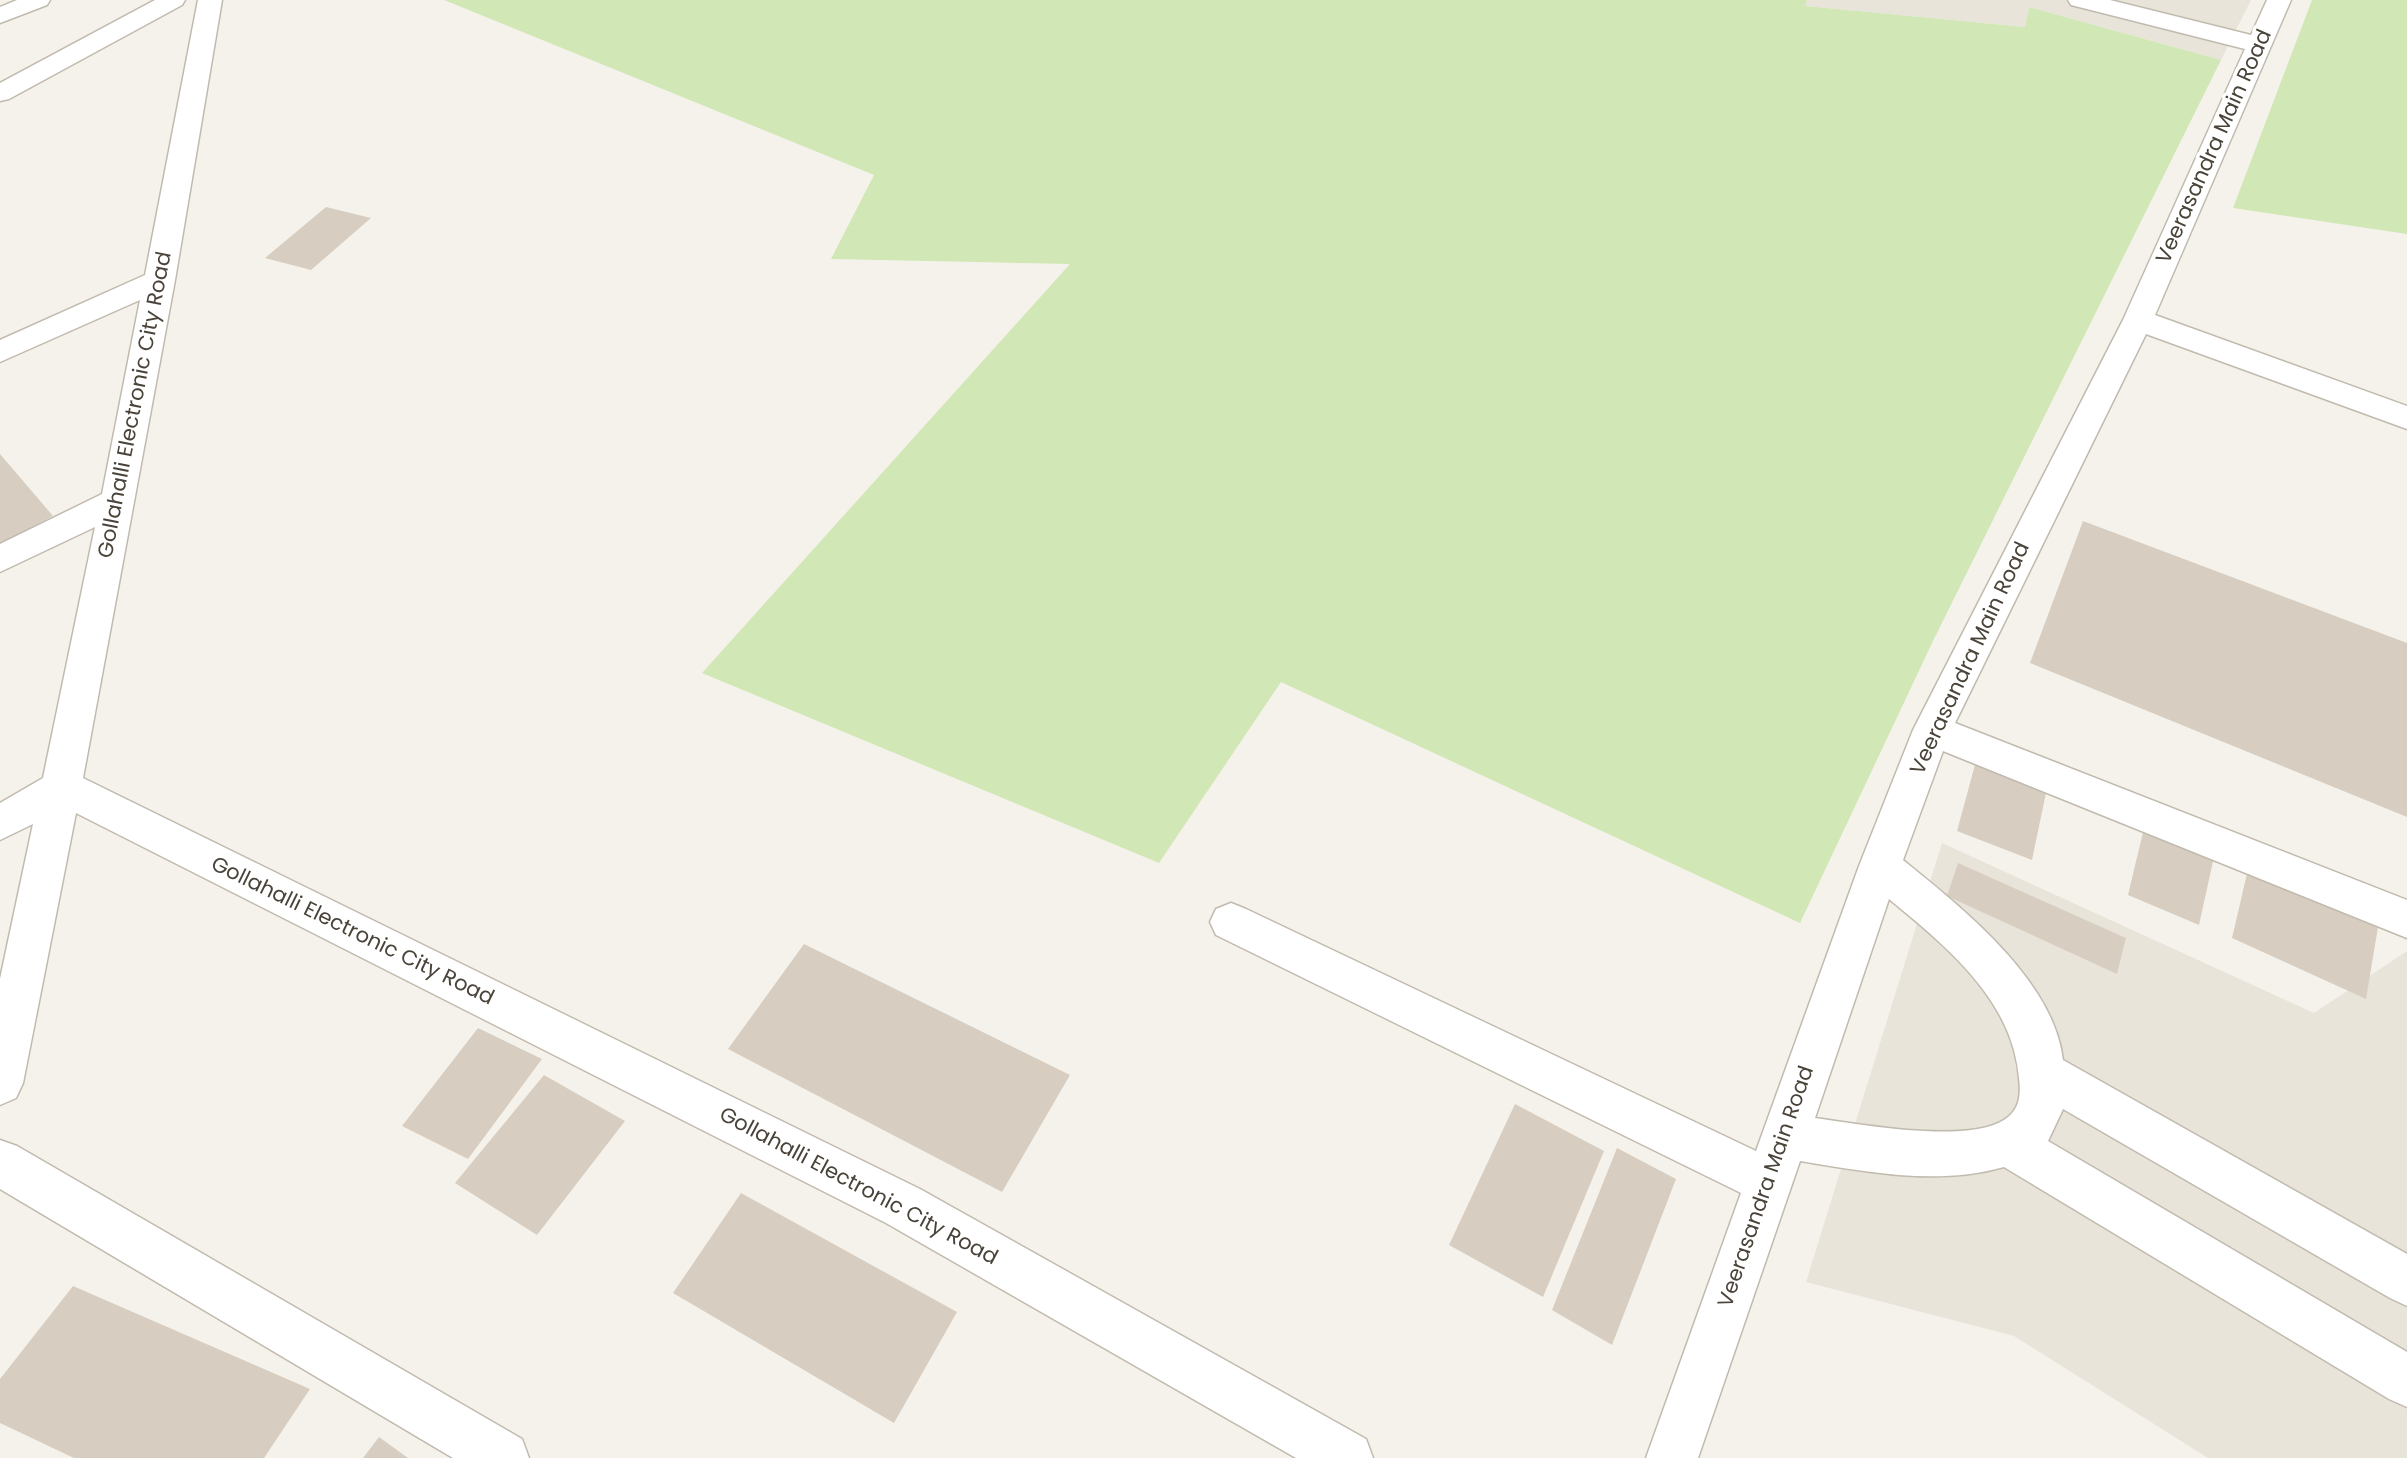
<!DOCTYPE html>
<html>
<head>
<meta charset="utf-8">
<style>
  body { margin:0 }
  canvas { display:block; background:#f5f2eb }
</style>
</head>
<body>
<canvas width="2407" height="1458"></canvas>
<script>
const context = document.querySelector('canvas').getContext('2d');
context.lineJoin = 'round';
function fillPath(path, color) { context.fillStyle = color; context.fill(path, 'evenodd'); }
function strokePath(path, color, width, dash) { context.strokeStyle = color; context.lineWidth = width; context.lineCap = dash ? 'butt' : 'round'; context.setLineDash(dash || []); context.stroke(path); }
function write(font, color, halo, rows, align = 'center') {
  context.font = font + ' Poppins,sans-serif'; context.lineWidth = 7; context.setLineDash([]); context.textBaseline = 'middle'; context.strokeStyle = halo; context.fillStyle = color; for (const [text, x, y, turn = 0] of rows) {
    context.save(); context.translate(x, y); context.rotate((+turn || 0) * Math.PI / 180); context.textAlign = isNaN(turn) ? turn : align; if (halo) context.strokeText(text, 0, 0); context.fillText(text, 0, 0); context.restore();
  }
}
fillPath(new Path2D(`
  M1807,0h444l-30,60 -192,-53 -4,20 -221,-21z
  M1942,843l372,170 93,-62v507h-199l-194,-122 -208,-54z`), '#e9e4da');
fillPath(new Path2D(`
  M444,0h1363l-2,6 220,21 4,-20 192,53 -288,581 -133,282 -519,-241 -122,181 -457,-190 368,-409 -239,-5 43,-84z
  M2312,0h95v234l-174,-26z`), '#d1e8b6');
fillPath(new Path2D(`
  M326,207l45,11 -60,52 -46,-12z
  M0,454l53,62 -53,28z
  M2083,521l324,122v174l-377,-154z
  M1976,761l71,27 -15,72 -75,-29z
  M2144,828l70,29 -15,68 -71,-30z
  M1958,863l168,75 -9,36 -170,-78z
  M2249,865l130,56 -13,78 -134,-61z
  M804,944l266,131 -68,117 -274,-143z
  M478,1028l64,31 -74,100 -66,-33z
  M544,1075l81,46 -88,114 -82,-52z
  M1515,1104l89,47 -61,146 -94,-52z
  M1617,1148l59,31 -64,166 -60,-35z
  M741,1193l216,119 -63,111 -221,-130z
  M73,1286l237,103 -46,69h-190l-74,-35v-44z
  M379,1437l29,21h-45z`), '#d7cec1');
const minor = new Path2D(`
  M17,0h33l-3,5 -47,18v-16z
  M155,0h30l-3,5 -173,94 -9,2v-18z
  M198,0h24l-47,280 -92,498 837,411 446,250 7,19h-77l-410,-235 -810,-410 -53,270 -7,15 -16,7v-126l33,-155 -33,16v-37l43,-25 52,-251 -95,45v-28l102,-50 38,-194 -140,62v-22l145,-65z
  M2068,0h42l141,35 16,-35h24l-136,315 252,91v23l-261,-95 -191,389 452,177v38l-464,-187 -40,109c58,47 151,120 160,200l344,194v52l-17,-8 -327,-189 -15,32 359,211v55l-18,-8 -385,-232c-67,19 -136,5 -204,-6l-102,297h-52l95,-265 -525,-258 -6,-13 6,-13 15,-6 15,6 510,242 103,-285 54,-136 210,-410 122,-271 -174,-44zM1889,899c57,47 124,101 130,179 2,17 1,32 -15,42 -39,24 -145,4 -189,-2z
  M0,1140l17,6 505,293 7,19h-76l-453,-269z`);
strokePath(minor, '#c1baae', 3);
fillPath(minor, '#fff');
write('21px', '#4a4339', '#fff', [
  ["Veerasandra Main Road",2215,147,-66],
  ["Gollahalli Electronic City Road",136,405,-79],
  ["Veerasandra Main Road",1971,659,-65],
  ["Gollahalli Electronic City Road",352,932,26],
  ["Gollahalli Electronic City Road",858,1187,28],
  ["Veerasandra Main Road",1767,1187,-71]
]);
</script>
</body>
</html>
